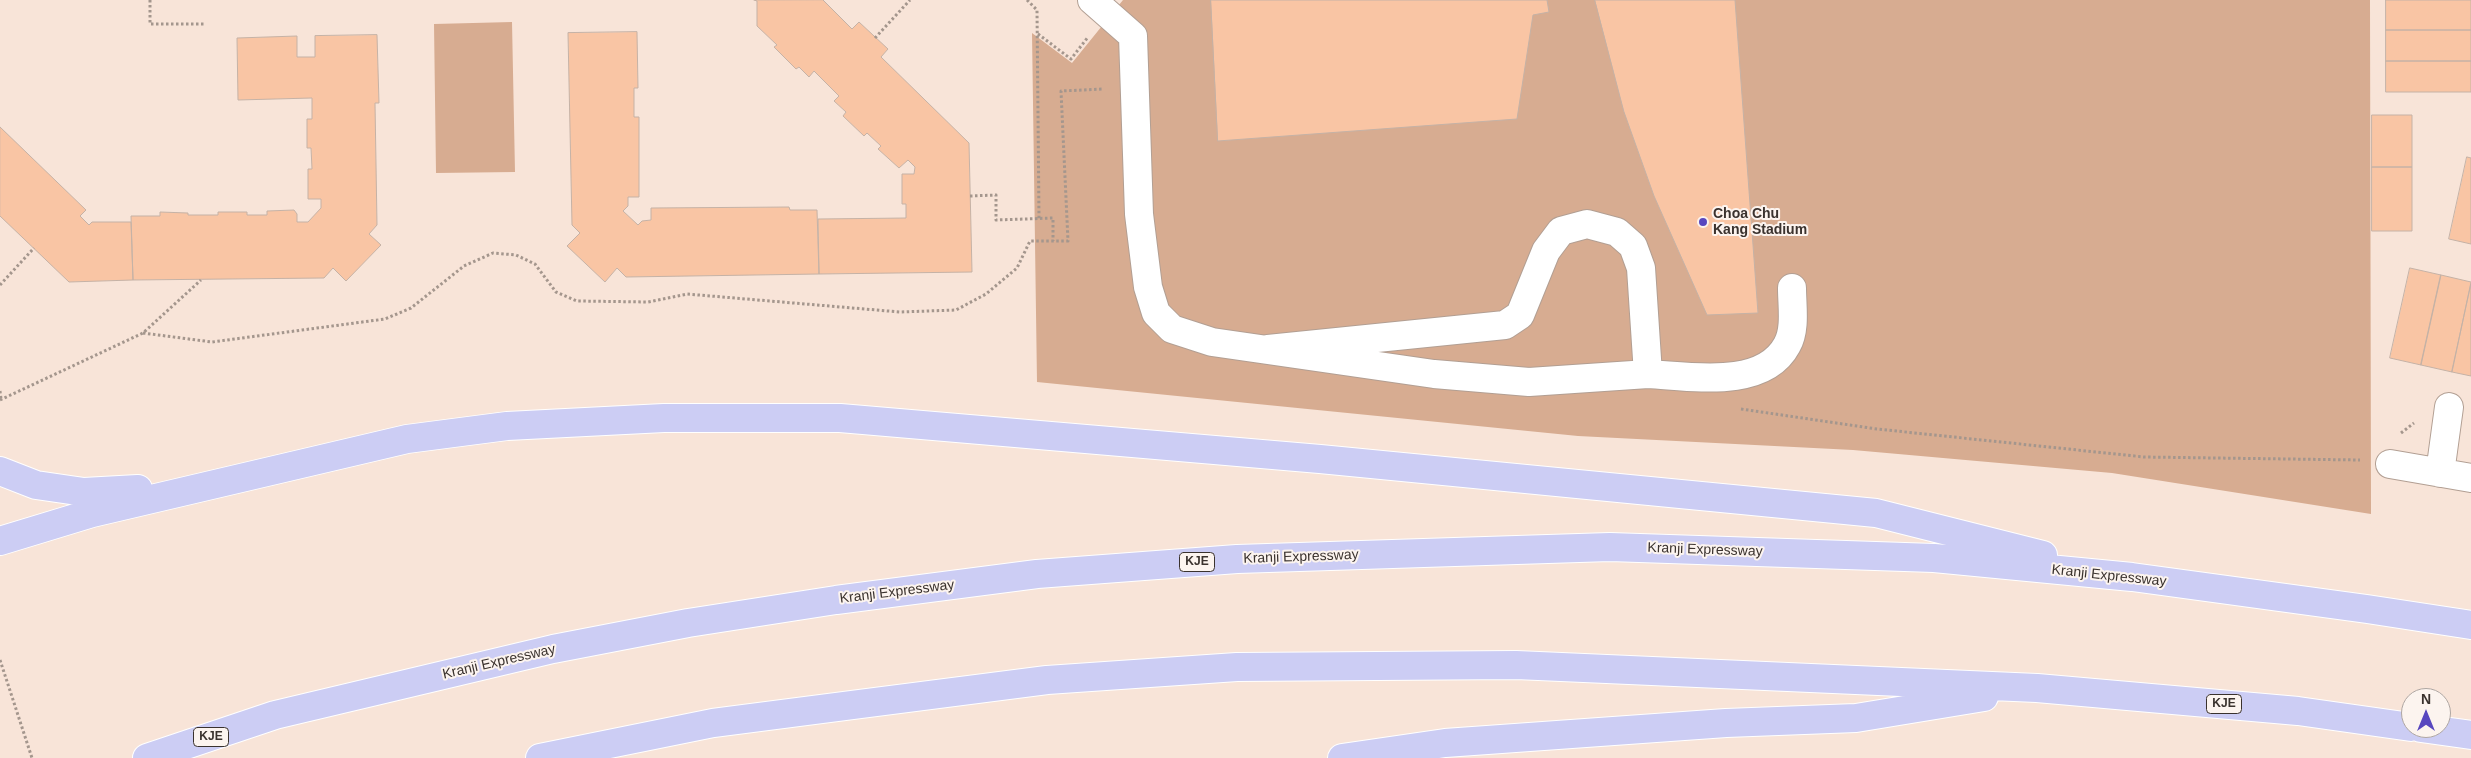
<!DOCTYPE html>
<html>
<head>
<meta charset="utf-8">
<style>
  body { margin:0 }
  #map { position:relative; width:2471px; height:758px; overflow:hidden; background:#f8e4d8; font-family:Arial,sans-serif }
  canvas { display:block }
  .north { position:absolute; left:2401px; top:688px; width:50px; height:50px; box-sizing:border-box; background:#fcf4ef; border:1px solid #aea6a2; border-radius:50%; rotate:0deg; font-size:14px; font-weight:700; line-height:20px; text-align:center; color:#3a322e }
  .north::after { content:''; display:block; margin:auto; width:18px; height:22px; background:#5847bf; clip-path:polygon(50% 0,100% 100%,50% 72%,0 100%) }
</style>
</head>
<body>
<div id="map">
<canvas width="2471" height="758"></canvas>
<div class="north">N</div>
</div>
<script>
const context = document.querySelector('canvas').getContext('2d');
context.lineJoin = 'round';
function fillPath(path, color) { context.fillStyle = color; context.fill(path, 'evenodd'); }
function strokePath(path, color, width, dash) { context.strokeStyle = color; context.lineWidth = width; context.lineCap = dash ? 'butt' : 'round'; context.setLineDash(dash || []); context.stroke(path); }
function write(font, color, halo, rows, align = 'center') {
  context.font = font + ' Arial,sans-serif'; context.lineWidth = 4; context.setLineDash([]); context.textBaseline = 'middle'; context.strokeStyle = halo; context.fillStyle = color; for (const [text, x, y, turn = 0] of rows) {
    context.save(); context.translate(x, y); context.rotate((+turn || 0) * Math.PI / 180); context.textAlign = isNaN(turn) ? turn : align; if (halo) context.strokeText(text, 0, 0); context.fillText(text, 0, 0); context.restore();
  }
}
fillPath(new Path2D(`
  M1123,0h1247l1,514 -259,-41 -259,-23 -275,-14 -541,-54 -5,-349 40,30z
  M512,22l3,150 -79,1 -2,-149z`), '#d7ac91');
const building = new Path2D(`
  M823,0l29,29 7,-7 29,27 -7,8 88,86 3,129 -153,2 -1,-55 88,-1v-14h-4v-30h12l1,-7 -7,-7 -9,8 -21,-19 3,-3 -14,-13 -3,3 -21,-20 3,-4 -12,-11 5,-5 -25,-25 -5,6 -10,-10 -3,2 -22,-22 3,-2 -20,-19v-25l-3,-1z
  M1211,0h336l2,12 -16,3 -16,104 -299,22z
  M1595,0h140l23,313 -51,2 -53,-119 -30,-84z
  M2386,0h85v30h-85z
  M2386,30h85v31h-85z
  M637,32l1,56h-4v29h5v80h-11v9l-5,5 15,14 4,-4 9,-1v-12l138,-1 1,3h27l2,64 -193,3 -9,-9 -12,14 -38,-36 13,-13 -8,-8 -4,-192z
  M377,35l2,68h-4l2,122 -8,9 12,11 -35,36 -13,-13 -9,10 -191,2 -2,-64h29v-4l28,1v2h30v-3h29v3h20v-4l27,-1 3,4v8h11l13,-14v-9h-13v-30h4l-1,-21h-4v-29h5v-21l-74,2 -1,-62 60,-2v21h18v-21z
  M2386,61h85v31h-85z
  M2372,115h40v52h-40z
  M0,127l86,83 -6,6 9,9 3,-3h39l2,58 -64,2 -69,-66z
  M2467,157l4,1v86l-22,-5z
  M2372,167h40v64h-40z
  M2410,268l31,7 -20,90 -31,-7z
  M2441,275l30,7 -19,90 -31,-7z
  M2471,284v92l-19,-4z`);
fillPath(building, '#f9c5a4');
strokePath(building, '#c5b2a6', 1);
const minor = new Path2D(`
  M1092,0l41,36 6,178 9,73 8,26 16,16 40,13 222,32 95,8 119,-8 -7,-106 -8,-22 -16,-14 -30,-8 -26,7 -15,20 -26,64 -15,10 -237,24
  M1648,374c42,2 115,16 139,-29 9,-16 5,-39 5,-57
  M2390,464l81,14
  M2440,473l9,-66`);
const highway = new Path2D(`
  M0,471l36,14 48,7 54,-3
  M0,541l92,-28 315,-74 100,-13 157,-8h176l480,41 556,54 167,42
  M2421,728l50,7
  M147,758l128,-43 278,-66 135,-26 148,-23 201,-26 200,-15 373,-12 324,11 198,19 235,32 104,16
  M540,758l173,-35 147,-19 187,-24 190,-13 279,-2 521,23 261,23 113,16
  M1342,758l103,-15 281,-20 130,-5 128,-21`);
strokePath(minor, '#b29f93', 30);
strokePath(highway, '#fff', 30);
strokePath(new Path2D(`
  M150,0v24h55
  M1027,0l10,10 2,209
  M1038,34l33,25 17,-22
  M875,38l35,-38
  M970,196l26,-1v25l57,-2v23
  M0,285l34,-37
  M143,333l69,9 173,-23 26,-11 53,-42 29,-13 23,2 19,9 21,28 21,9 71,1 39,-8 213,18 56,-2 30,-16 31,-26 13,-27h38l-7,-150 43,-2
  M0,391l1,8
  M0,400l143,-67 58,-53
  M1741,409l136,20 267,28 216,3
  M2401,433l13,-10
  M0,660l32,98`), '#a4968d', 3, [2.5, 2.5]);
strokePath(minor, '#fff', 28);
strokePath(highway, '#cccdf4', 28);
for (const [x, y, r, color] of [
  [1703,222,5,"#5847bf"]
]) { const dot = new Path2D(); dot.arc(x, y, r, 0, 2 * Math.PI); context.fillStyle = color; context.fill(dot); strokePath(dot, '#fcf4ef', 2); }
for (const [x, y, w] of [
  [1197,562,35],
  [2224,704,35],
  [211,737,35]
]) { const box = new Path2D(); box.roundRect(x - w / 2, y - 9.5, w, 19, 4); context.fillStyle = '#fcf4ef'; context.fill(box); strokePath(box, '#3a322e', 1); }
write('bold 12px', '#3a322e', null, [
  ["KJE",1197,562],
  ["KJE",2224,704],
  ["KJE",211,737]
]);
write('bold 14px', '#3a322e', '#fcf4ef', [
  ["Choa Chu",1713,214],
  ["Kang Stadium",1713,230]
], 'left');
write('14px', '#3a322e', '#fcf4ef', [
  ["Kranji Expressway",1705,550,2],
  ["Kranji Expressway",1301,557,-2],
  ["Kranji Expressway",2109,576,6],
  ["Kranji Expressway",897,592,-7],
  ["Kranji Expressway",499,662,-13]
]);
</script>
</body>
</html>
